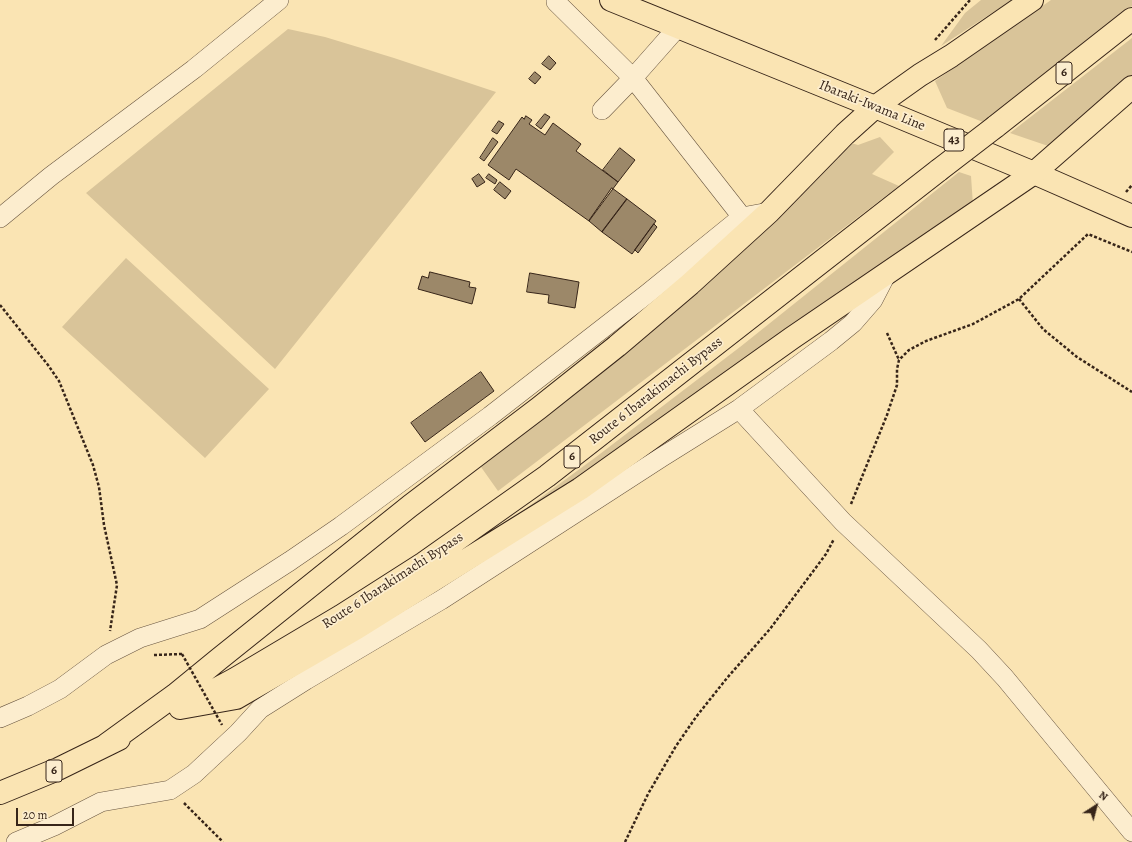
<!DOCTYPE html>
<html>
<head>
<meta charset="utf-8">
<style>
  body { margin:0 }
  #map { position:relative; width:1132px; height:842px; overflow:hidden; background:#fae4b3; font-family:Alegreya,serif }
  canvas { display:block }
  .north { position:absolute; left:1076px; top:786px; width:40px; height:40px; -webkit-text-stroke:3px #fcedce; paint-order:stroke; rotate:36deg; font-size:11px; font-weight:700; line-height:16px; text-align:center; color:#372519 }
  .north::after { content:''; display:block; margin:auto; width:14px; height:18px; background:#372519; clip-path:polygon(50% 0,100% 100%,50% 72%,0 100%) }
  .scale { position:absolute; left:16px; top:808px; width:58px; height:18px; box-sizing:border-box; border:2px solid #372519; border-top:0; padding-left:5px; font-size:12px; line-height:14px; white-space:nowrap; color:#372519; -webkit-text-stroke:3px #fcedce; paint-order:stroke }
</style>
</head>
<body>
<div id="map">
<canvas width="1132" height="842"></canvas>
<div class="north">N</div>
<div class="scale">20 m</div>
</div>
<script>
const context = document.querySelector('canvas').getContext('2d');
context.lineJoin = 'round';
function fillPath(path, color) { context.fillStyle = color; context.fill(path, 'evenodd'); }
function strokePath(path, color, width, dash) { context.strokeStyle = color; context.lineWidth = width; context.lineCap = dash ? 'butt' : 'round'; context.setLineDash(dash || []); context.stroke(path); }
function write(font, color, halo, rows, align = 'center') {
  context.font = font + ' Alegreya,serif'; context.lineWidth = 3.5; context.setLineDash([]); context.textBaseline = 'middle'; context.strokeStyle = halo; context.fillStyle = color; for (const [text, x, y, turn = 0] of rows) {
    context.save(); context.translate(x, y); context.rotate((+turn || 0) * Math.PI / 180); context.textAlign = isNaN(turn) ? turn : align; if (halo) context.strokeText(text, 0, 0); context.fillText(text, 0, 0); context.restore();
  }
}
fillPath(new Path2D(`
  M981,0h31l-71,46 24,-33z
  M1051,0h81v6l-149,116 -36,-14 -12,-27z
  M288,29l37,8 69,21 102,34 -221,277 -189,-176z
  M1132,38v38l-78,72 -44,-15z
  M880,137l14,15 -22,22 27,12 -401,305 -17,-24 161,-132 121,-106 88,-86 7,2z
  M959,172l12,4 2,29 -413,290 -47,23 83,-61 144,-110z
  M126,258l143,131 -64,69 -143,-131z`), '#d9c499');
const building = new Path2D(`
  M549,56l7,7 -6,7 -8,-6z
  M535,72l6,5 -6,7 -6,-5z
  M545,114l5,3 -9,12 -5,-4z
  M526,116l6,4 -3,4 16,11 8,-12 28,21 -5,7 42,31 -29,39 -73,-52 -7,11 -21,-15 34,-48 2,2z
  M499,121l5,3 -7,10 -5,-3z
  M493,138l5,4 -14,19 -4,-3z
  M620,148l15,12 -17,22 -15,-12z
  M479,174l6,8 -8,5 -5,-8z
  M489,174l8,6 -2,4 -9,-6z
  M500,182l11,9 -6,8 -11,-9z
  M612,188l15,11 -25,33 -13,-11z
  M627,199l29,22 -24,33 -30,-22z
  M654,224l3,3 -19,26 -3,-3z
  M430,272l40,10 -1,5 7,1 -4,16 -54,-15 4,-13 6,2z
  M530,273l49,9 -4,26 -27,-5 1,-8 -22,-3z
  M481,372l13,19 -69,51 -14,-19z`);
fillPath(building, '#9c8869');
strokePath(building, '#372519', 1);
const minor = new Path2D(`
  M556,0v2l77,76 109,139
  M602,110l31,-32 45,-51
  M0,218l51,-42 143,-107 85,-69
  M739,409l104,113 136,128 26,28 127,154
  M0,718l28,-12 32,-17 46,-34 34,-17 60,-19 90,-58 51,-35 149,-110 157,-122 95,-77 27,-5
  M16,842l38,-16 47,-24 69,-12 24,-16 44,-41 22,-24 46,-29 135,-80 221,-143 77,-48 92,-68 22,-18 20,-23 14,-27`);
const major = new Path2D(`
  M611,0l264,107 159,66 98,43`);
const highway = new Path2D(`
  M995,127l137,-108
  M200,698l35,-19 106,-63 83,-53 123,-87 392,-306
  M180,708l56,-10 121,-70 223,-139 212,-151 242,-165 98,-86
  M106,745l69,-50 44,-36 191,-153 129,-98 78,-62 73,-62 79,-72 76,-78 30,-27 45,-32 31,-19 81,-56
  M0,793l58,-24 61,-30`);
strokePath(minor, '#685540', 20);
strokePath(major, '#372519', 24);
strokePath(highway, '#372519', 24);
strokePath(new Path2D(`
  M935,40l35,-40
  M1126,192l6,-7
  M1019,299l24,30 34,28 55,35
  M0,305l48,60 11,16 34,84 6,22 5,38 13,60 -7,46
  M887,333l12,27
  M851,504l36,-89 10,-30v-16l2,-9 10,-10 17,-9 47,-17 46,-25 69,-65 44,18
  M154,655l28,-1
  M184,803l39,39
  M625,842l23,-48 28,-48 20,-29 31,-39 43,-49 56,-75 8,-15`), '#372519', 2.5, [3, 2]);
strokePath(minor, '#fcedce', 19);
strokePath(major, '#fae4b3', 22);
strokePath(highway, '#fae4b3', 22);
const highwayBridge = new Path2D(`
  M939,170l56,-43`);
strokePath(highwayBridge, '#372519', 24, []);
strokePath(new Path2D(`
  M182,654l40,71`), '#372519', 2.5, [3, 2]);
strokePath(highwayBridge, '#fae4b3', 22);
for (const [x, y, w] of [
  [1064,73,16],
  [954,140,20],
  [572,457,16],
  [54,771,16]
]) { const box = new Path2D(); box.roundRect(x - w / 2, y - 11, w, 22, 3); context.fillStyle = '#fcedce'; context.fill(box); strokePath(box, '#372519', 1); }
write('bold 13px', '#372519', null, [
  ["6",1064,73],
  ["43",954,140],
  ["6",572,457],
  ["6",54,771]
]);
write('14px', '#372519', '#fcedce', [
  ["Ibaraki-Iwama Line",872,106,22],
  ["Route 6 Ibarakimachi Bypass",656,391,-38],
  ["Route 6 Ibarakimachi Bypass",393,581,-33]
]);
</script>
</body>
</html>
